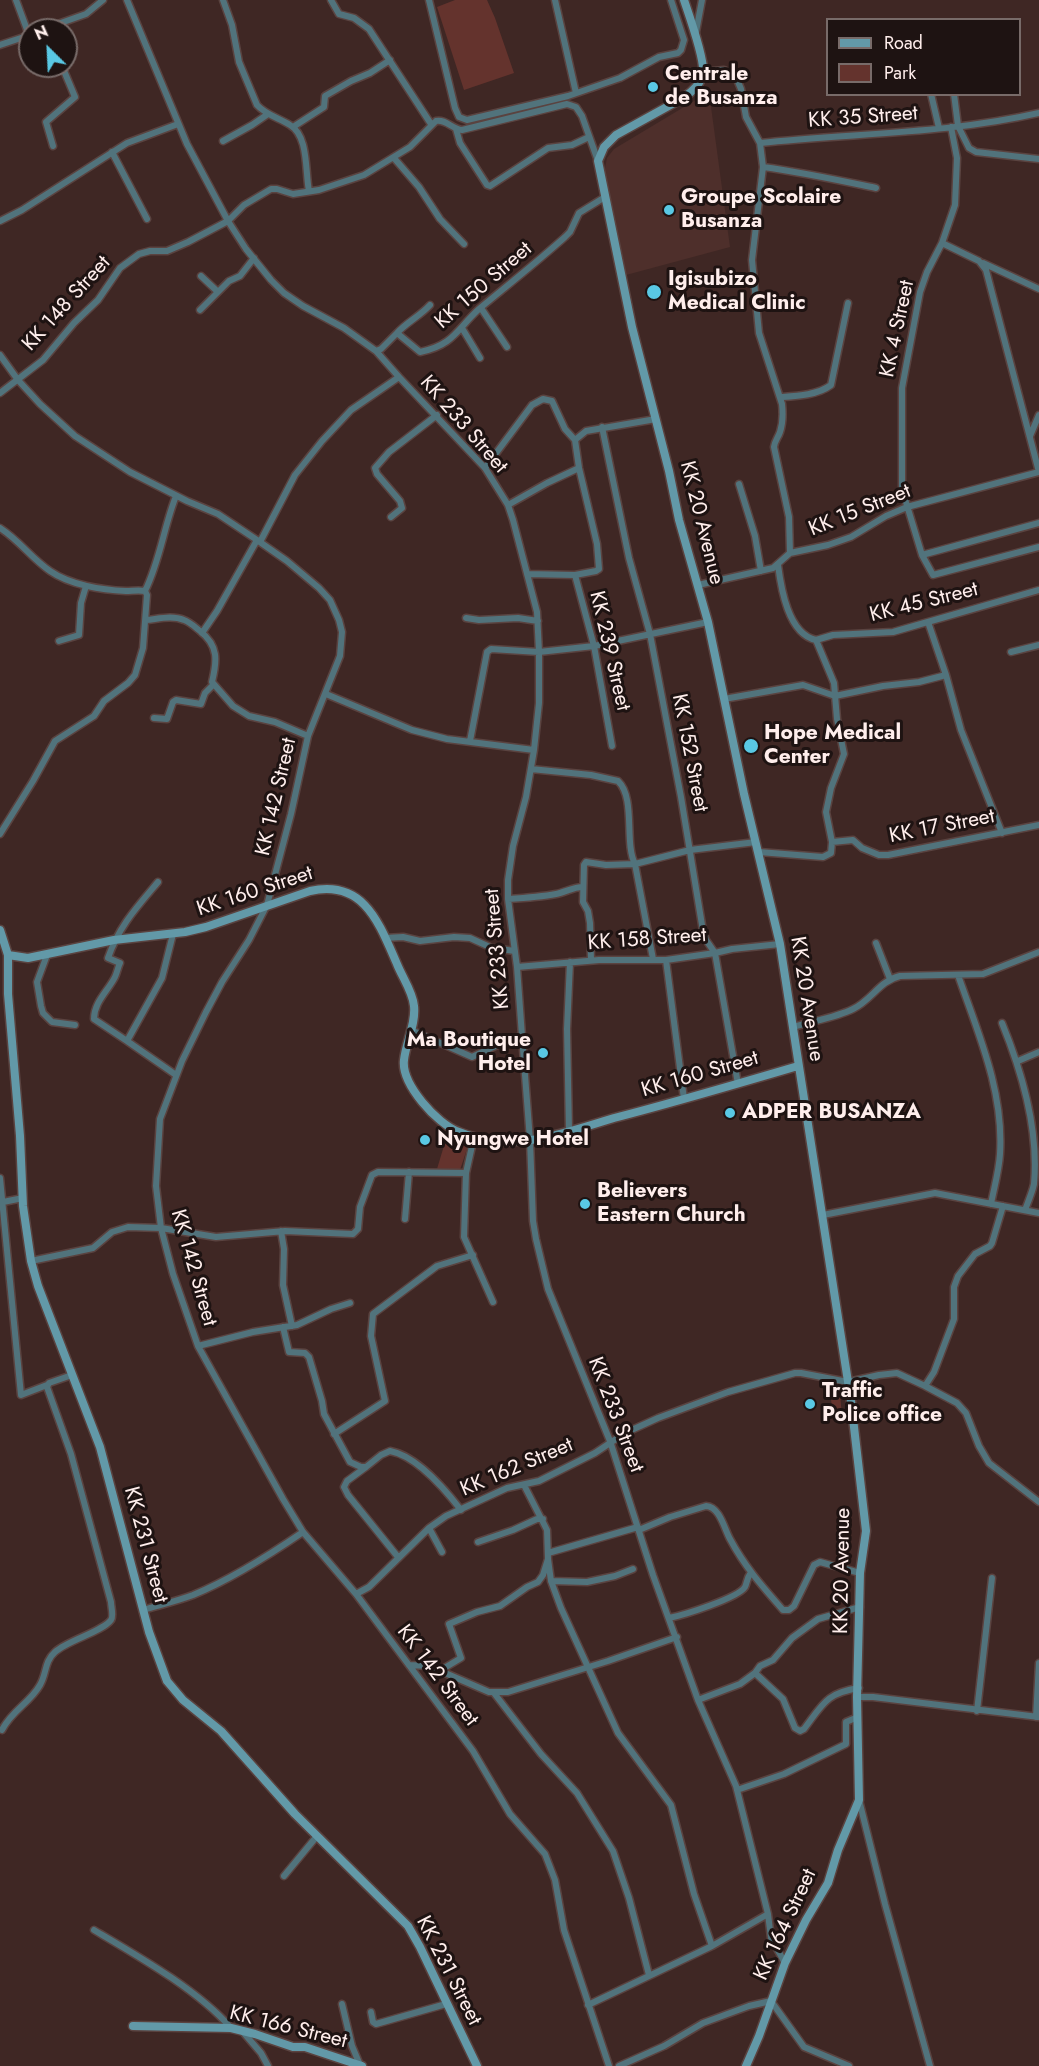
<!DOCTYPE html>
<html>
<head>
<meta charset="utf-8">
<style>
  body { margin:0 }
  #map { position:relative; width:1039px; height:2066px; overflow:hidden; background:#3f2724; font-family:Jost,sans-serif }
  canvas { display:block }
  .legend { position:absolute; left:826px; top:18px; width:195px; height:78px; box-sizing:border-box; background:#1e1312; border:2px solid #786b69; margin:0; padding:8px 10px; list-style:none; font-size:18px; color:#ffeeec }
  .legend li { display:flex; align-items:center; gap:12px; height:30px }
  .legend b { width:30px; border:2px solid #786b69 }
  .north { position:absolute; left:18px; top:18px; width:60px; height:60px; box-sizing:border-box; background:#1e1312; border:2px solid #786b69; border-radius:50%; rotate:336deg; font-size:16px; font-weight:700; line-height:24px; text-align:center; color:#ffeeec }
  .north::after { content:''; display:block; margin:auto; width:21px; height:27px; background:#59c8e4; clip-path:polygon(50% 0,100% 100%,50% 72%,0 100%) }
</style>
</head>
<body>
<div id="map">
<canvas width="1039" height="2066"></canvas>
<ul class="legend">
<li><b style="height:8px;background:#6299a8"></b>Road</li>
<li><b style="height:16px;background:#64332d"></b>Park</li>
</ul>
<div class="north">N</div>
</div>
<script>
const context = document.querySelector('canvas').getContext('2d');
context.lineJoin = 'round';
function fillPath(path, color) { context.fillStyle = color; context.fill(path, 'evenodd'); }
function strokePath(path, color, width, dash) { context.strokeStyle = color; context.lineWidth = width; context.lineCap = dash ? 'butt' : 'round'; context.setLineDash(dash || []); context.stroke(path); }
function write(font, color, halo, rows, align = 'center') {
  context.font = font + ' Jost,sans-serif'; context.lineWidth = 6; context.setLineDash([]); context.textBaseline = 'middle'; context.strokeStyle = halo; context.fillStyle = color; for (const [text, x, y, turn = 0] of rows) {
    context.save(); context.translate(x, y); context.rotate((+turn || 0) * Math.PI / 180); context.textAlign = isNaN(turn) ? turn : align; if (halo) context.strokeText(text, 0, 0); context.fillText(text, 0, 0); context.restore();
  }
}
fillPath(new Path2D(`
  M709,92l21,155 -104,28 -22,-102 3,-15 7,-9z`), '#4e2f2b');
fillPath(new Path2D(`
  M455,0h32l8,18 19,55 -50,17 -27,-83z
  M446,1139l22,7 -8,24 -23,-1z
  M829,1381l10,2 3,33 -9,1z`), '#64332d');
const street = new Path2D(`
  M16,0l13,35
  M127,0l60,144 41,77 18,28 25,31 13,13 19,13 41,22 32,23 23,26 86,91 23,37 5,15 24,92 2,40v51l-5,47 -8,47 -13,49 -5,34v19l9,68 5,69 8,104 3,81 3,18 12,50 62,152 43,134 45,125 38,86 32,128 3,24 14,25
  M223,0l9,25 7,37 18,43c9,10 22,13 33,20 19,11 15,47 19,66
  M331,0l8,14 15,4 15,11 62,95
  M429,0l26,108 4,9 8,3 101,-24 52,-18 39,-21 19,-4 3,-3 3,-10 -13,-40
  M555,0l21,93
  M41,30l45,-16 17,-14
  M696,32l6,-32
  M0,45l30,-10
  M703,72l21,-2 12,7 5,12 5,28 14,26 3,24 -11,93 7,73 23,71c1,9 1,19 -2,28 -2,6 -5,8 -6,15l15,70 1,36
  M931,94l8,34
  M954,94l4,32 11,22 7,4 63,7
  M293,127l31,-20 1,-11 26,-15 19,-8 20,-13
  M951,127l6,31 -2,47 -13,38 -15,29 -7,20 -18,96v101l20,66 11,20 106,-28
  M456,129l4,14 27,42 3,1 58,-38 24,-3 17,-8
  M223,141l29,-16 16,-11
  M760,143c93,-10 188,-9 279,-30
  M53,146l-7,-24 29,-25 -13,-31
  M112,152l35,67
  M394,158l25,29 21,32 24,25
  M763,167c38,5 75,13 113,21
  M0,221l22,-11 105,-67 51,-19
  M983,263l56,26
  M201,276l17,16
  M481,308l26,39
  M200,310l29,-29 11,-5 14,-18
  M462,328l18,30
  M397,333c10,-11 23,-17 33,-28
  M376,351l5,-2 16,-16 23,19c34,-7 37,-23 59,-43 29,-24 58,-47 86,-72l5,-5 9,-19 26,-16
  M0,355l18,25 22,24 35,32 55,36 57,29 31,13 39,26 30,21 32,27 11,12 9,20 3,12 -2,24 -32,80 -17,78 -24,91 -18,35 -27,42 -16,30 -24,49 -22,58 -4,67 5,42 12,46 25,72 85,153 20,33 53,62 117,157 37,63 35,40 10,26 9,50 45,136
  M0,393l43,-33 31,-37 24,-23 22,-32 19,-14 11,-3h17l21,-9 40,-21 16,-16 27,-16h6l16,5 26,-4 45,-15 46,-28 26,-26c10,-2 16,8 26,9l105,-26 9,3 6,9 16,45
  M781,397c16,-1 37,-2 50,-12l17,-82
  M602,427l27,131 21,76 31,163 22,134 3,9 9,13 23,131
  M1030,436l9,-21
  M575,440l11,-9 70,-12
  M485,468l47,-63 11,-6 9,2 13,28 10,11 4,28 18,76 2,25 -3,2 -21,4
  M739,484l16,52 6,35
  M508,505l39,-22 32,-15
  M391,517l11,-9 -2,-7 -23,-27 -2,-6 14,-16 48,-37
  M0,528c20,13 31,30 50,43 20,14 52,19 76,20 6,0 13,-1 19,0
  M260,542l35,-67 27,-34 29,-31 48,-33
  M922,555l117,-32
  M778,565c3,23 10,69 38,75l18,43 3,36 7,35 -13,34 -5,24 6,30
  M527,574l48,1 19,71 18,100
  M698,585l75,-17 17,-15 38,-8 23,-8 35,-21 21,-9 132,-35 -53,-202 -7,-9 -37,-18
  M466,618l13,2 39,-2 20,3
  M146,620c12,-1 26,-5 38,0 6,2 11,7 16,11 19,15 17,30 12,51l21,24 16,10 26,6 33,14
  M928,622l18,53 15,55 41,103
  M202,633l15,-22 40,-71
  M816,640l17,-5 60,-3 146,-42
  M59,641l20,-6 2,-32 5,-17
  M1011,652l28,-7
  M326,694l86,36 35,9 87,11
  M724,699l79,-14 32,11 48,-10 36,-4 27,-7
  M154,718l13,1 6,-17 3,-2 25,4 4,-11 8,-8
  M470,741l17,-89 4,-3 48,3 55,-6 114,-24
  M531,769l60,6 27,6c18,17 6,62 17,83l-29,1 -20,-3 -2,3 -1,37 5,9 2,12 1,37
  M0,834l33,-53 22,-40 39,-25 10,-15 24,-18 7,-8 8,-27 4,-53 -2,-4c15,-30 19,-65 31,-95
  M759,852l64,5 8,-4 1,-11 21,-2 9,8 17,7h9l151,-30
  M508,899c16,-1 32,-2 48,-5 10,-2 17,-7 27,-7
  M173,934l-11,44 -35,63 49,34
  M385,938l18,-1 17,4 34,-4 16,1 22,10 23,3
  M876,943l14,36
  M47,955l-10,27 4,24 2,7 9,9 23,3
  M653,959l-18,-95 55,-14 66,-8
  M666,960l18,139
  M517,967l82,-7h67l49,-7 17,-4 48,-5
  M958,975c20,58 46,116 42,179 -1,17 -6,34 -9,50
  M1002,1023c20,49 37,107 32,161 -2,9 -6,18 -9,26
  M793,1027c19,-6 42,-9 60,-18 19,-9 26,-28 47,-33l83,-2 56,-22
  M411,1030l61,27 38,-18 12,-3
  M127,1041l-33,-22c0,-17 14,-28 21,-42 2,-4 3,-10 5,-14l-12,-5c11,-32 29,-51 50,-76
  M1018,1061l21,-9
  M569,1130l-2,-101 3,-67
  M466,1173l-2,64 29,65
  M0,1178l21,217 26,-10
  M3,1202l20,-4
  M823,1215l112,-22 104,20
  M405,1219l4,-47
  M281,1231l3,18 -1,36 9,41
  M31,1261l62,-13 19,-16 16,-5 33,1 55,9 69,-6 68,3 5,-5 2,-22 12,-32 6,-3 88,1 8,-36
  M283,1327l6,25 16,1 4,4 13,44 2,13 26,48 11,5h5l15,-12 9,-4c27,5 54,37 71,59
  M198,1346l55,-14 44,-7 34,-16 19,-6
  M925,1386l9,-14 20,-53v-32l4,-11 17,-22 15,-8 2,-3 11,-37
  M334,1434l51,-33 -14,-65 2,-22 64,-48 36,-11
  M366,1467l-19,14 -3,6 4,8 50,62
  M429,1528l13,24
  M639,1530l31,-13 36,-11c14,1 18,22 24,33 15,28 32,47 53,71h6l5,-4 20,-41 6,-3 40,11
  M478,1542l35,-12 24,-11h6
  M548,1553l90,-26
  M548,1559l3,22 10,27 57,125 53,72 23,89 18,52
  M551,1581l36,1 28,-6 18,-7
  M356,1594l13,-7 60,-59 17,-12 61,-28 32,-7 56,-28 30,-20 33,-15 70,-26 67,-19h6l47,9 31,-7 18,-2 28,13 32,17 9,10 13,33 10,17 50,39
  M143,1610c17,-5 34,-9 50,-15 39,-16 75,-39 110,-63
  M669,1618c15,-3 69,-20 76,-31 2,-4 2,-9 5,-13
  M409,1665l20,1 60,26h19l100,-31 69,-24
  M441,1670l20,-12 -12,-34 28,-12 23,-6 27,-19 11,-5 5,-7 5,-16 -1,-29 -23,-45
  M755,1673l5,-7 13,-6 19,-22 26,-19 42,-12
  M494,1693l47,61 36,39 36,58 16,47 20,77
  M857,1697h16l166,20
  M698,1700l42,-16 15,-11 28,26 12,29 5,3 4,-2c19,-25 22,-36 55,-41
  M977,1711l15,-133
  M1036,1717l3,-54
  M2,1730c10,-20 28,-27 38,-45 7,-12 4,-23 15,-33 13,-12 47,-20 56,-32 3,-4 0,-13 0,-18l-40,-148 -24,-67 2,-4 23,-8
  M737,1790l47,-16 62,-30v-22l12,-5
  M859,1800l26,104 45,162
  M284,1876l33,-40
  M94,1930c44,26 104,60 137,98
  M342,2004l10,42 8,19
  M588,2005l124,-59 56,-32
  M371,2012l2,10 3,2 70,-20
  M243,2032l18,21 7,13
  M619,2066l45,-20 39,-23 46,-17 22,-5 33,46 45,19`);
const secondary = new Path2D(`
  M684,0c5,15 21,59 19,73 -2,11 -11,19 -20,25l-67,37 -12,12 -6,14 34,166 37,144 10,49 29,102 36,172 36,150 71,457 15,130 -6,42 -3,124 2,103 -21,50 -10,33 -22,37 -21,43 -26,73 -13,30
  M0,930l8,25v39l12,142 3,70 8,55 7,25 62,161 49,185 18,49 16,19 38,31 74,83 113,112 12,21 57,119
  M8,955l20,3 86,-18 71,-8 21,-5 104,-36c54,-12 69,32 87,73 5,13 16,28 17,42 2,18 -8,36 -10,54 -3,24 33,64 55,72 21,9 49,11 72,8 28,-4 56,-14 83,-22 62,-16 123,-34 184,-52
  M133,2026l98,2 24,6 38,13h12l57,19`);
strokePath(street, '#5a4340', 9);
strokePath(secondary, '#5a4340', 11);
strokePath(street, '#51737c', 6);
strokePath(secondary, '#6299a8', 8);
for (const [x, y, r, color] of [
  [653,87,6,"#59c8e4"],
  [669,210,6,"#59c8e4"],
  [654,292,8,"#59c8e4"],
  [751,746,8,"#59c8e4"],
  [543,1053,6,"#59c8e4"],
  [730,1113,6,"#59c8e4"],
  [425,1140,6,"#59c8e4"],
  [585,1204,6,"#59c8e4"],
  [810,1404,6,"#59c8e4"]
]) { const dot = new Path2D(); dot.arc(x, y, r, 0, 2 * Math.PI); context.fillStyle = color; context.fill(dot); strokePath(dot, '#1e1312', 2); }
write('bold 21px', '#ffeeec', '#1e1312', [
  ["Centrale",665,75],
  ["de Busanza",665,99],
  ["Groupe Scolaire",681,198],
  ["Busanza",681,222],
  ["Igisubizo",668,280],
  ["Medical Clinic",668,304],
  ["Hope Medical",764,734],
  ["Center",764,758],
  ["Ma Boutique",531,1041,"right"],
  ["Hotel",531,1065,"right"],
  ["ADPER BUSANZA",742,1113],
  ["Nyungwe Hotel",437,1140],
  ["Believers",597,1192],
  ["Eastern Church",597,1216],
  ["Traffic",822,1392],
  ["Police office",822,1416]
], 'left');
write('21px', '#ffeeec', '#1e1312', [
  ["KK 35 Street",863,118,-4],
  ["KK 150 Street",484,286,-41],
  ["KK 148 Street",67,304,-48],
  ["KK 4 Street",898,329,-78],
  ["KK 233 Street",463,425,49],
  ["KK 15 Street",860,511,-22],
  ["KK 20 Avenue",701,523,76],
  ["KK 45 Street",924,603,-14],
  ["KK 239 Street",609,651,77],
  ["KK 152 Street",689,753,79],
  ["KK 142 Street",277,797,-77],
  ["KK 17 Street",942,827,-11],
  ["KK 160 Street",255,892,-18],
  ["KK 158 Street",647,940,-4],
  ["KK 233 Street",498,949,-95],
  ["KK 20 Avenue",806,999,81],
  ["KK 160 Street",700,1075,-16],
  ["KK 142 Street",193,1268,74],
  ["KK 233 Street",615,1415,69],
  ["KK 162 Street",517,1468,-23],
  ["KK 231 Street",145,1545,75],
  ["KK 20 Avenue",843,1571,-89],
  ["KK 142 Street",437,1676,53],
  ["KK 164 Street",786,1925,-65],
  ["KK 231 Street",448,1971,63],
  ["KK 166 Street",288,2028,14]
]);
</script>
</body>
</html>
